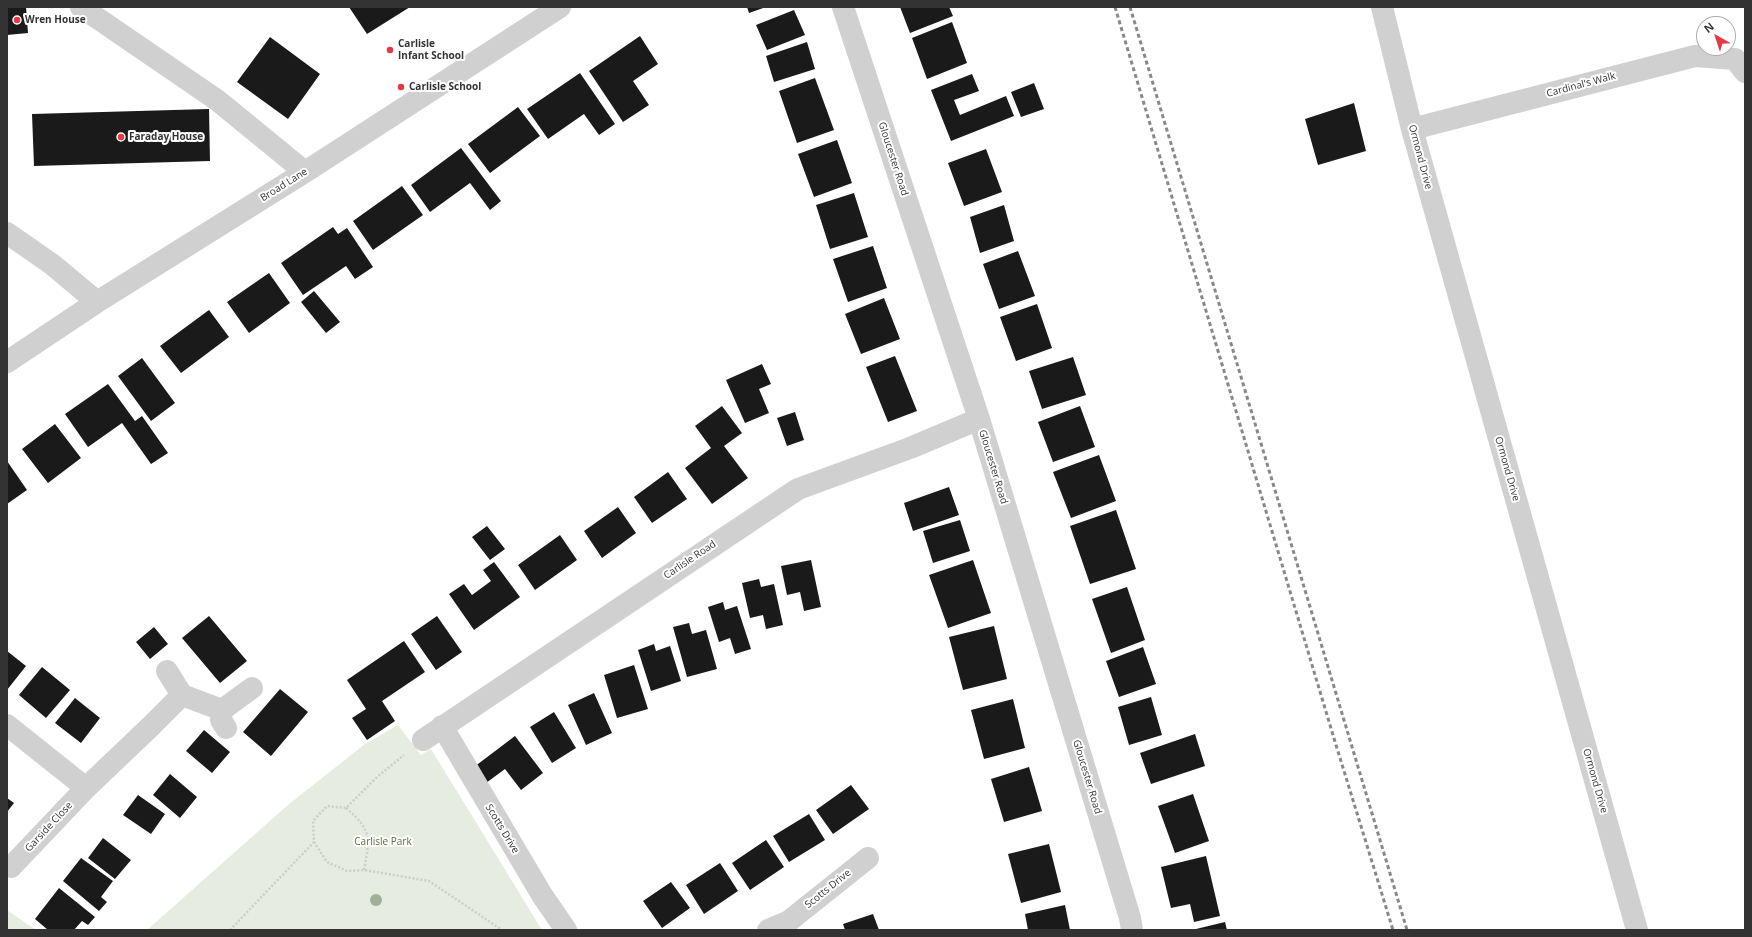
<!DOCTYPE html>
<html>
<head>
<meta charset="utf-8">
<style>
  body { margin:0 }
  #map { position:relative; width:1752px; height:937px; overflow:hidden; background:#fff; font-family:"Open Sans",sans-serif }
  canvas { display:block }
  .frame { position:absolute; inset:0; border:8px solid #333; pointer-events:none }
  .north { position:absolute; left:1696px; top:16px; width:40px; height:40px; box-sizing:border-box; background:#fff; border:1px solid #adadad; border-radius:50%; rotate:321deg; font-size:11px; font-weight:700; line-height:16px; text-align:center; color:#333 }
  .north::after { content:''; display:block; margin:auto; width:14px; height:18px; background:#e63946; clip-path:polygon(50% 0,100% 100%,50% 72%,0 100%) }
</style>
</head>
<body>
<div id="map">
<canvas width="1752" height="937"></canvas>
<div class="frame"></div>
<div class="north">N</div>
</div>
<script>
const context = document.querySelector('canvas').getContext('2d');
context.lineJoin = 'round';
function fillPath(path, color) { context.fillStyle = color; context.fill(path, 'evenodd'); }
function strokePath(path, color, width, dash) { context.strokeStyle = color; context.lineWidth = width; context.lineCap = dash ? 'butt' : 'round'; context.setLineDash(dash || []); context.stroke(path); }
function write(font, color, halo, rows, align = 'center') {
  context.font = font + ' "Open Sans",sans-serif'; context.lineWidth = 4; context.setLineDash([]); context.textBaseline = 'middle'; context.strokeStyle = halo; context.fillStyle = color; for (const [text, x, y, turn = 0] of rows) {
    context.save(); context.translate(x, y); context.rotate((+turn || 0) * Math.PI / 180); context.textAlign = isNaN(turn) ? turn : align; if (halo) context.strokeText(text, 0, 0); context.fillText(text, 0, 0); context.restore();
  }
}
fillPath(new Path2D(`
  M398,725l23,30 10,-6 111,181h-395l142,-126 76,-60z
  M7,910l29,20h-29z`), '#e6ecdf');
fillPath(new Path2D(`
  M7,7h19l2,26 -21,2z
  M349,7h61l-43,27z
  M747,7h19l-17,6z
  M900,7h49l4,9 -43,17z
  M794,10l11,25 -38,15 -11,-25z
  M952,22l15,41 -40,16 -15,-41z
  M640,36l18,28 -25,17 16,24 -26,17 -34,-51z
  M270,37l50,37 -32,45 -51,-37z
  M807,42l8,27 -41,13 -8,-26z
  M580,73l35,51 -16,11 -15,-21 -36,25 -21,-30z
  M972,74l7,17 -25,9 6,15 46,-19 8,20 -63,25 -20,-51z
  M815,78l19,52 -37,13 -18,-52z
  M1034,83l10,26 -23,8 -10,-25z
  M1354,103l12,48 -48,14 -13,-46z
  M518,107l22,29 -50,37 -22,-29z
  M209,109l1,52 -176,5 -2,-52z
  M837,140l15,43 -38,14 -16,-43z
  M461,148l40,53 -11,9 -20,-27 -40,29 -19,-27z
  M986,149l16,43 -38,14 -16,-43z
  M402,186l21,29 -50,35 -20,-29z
  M854,193l14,44 -38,12 -14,-44z
  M1004,205l10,36 -34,12 -10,-36z
  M333,227l5,7 9,-6 26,39 -18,12 -9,-13 -43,29 -22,-32z
  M873,246l14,42 -39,14 -15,-43z
  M1018,251l17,45 -36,13 -16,-45z
  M269,273l21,30 -41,30 -22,-31z
  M314,291l26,31 -14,11 -25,-31z
  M884,298l16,41 -39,15 -16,-40z
  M1037,304l15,44 -36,13 -16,-44z
  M209,310l20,27 -48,36 -21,-27z
  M895,356l22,55 -29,11 -22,-55z
  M1073,357l13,38 -44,14 -13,-38z
  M142,358l33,45 -24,18 -33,-45z
  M762,364l9,20 -12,5 10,24 -24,10 -19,-43z
  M108,384l27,37 7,-5 26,37 -17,11 -29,-41 -34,24 -23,-33z
  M722,406l20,27 -18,13 24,32 -36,26 -27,-36 26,-20 -16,-22z
  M1080,406l15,41 -42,15 -15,-40z
  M795,412l9,28 -17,6 -10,-28z
  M55,424l26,34 -33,25 -26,-34z
  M1099,455l17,46 -45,17 -18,-46z
  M7,461l20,29 -20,14z
  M668,472l19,27 -35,24 -18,-26z
  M949,487l10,28 -46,16 -9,-28z
  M618,507l18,26 -34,25 -18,-27z
  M1116,510l20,59 -46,15 -20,-58z
  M960,520l10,31 -37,12 -10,-32z
  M487,526l18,23 -15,11 -18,-23z
  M560,535l17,25 -42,30 -17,-25z
  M811,560l10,47 -17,4 -4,-19 -13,3 -6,-29z
  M973,560l18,53 -43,15 -19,-53z
  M494,562l26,35 -46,33 -25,-36 15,-10 8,11 19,-14 -8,-11z
  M759,579l2,8 13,-3 9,41 -17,4 -3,-14 -13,3 -8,-35z
  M1127,587l18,53 -34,13 -19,-54z
  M723,602l2,8 12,-4 14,43 -16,5 -5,-16 -11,4 -11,-35z
  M209,616l38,45 -27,22 -38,-45z
  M437,616l25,36 -26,18 -25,-36z
  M689,623l3,11 14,-4 11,39 -30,8 -14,-50z
  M994,626l13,53 -44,11 -14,-53z
  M154,627l14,17 -18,15 -14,-17z
  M404,641l21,31 -43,29 13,20 -28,19 -15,-22 14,-9 -19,-29z
  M654,644l2,7 14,-5 11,35 -30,10 -13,-41z
  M1143,647l13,37 -37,13 -13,-36z
  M7,651l19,15 -19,24z
  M634,665l14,44 -31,9 -13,-43z
  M42,667l28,23 -24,28 -27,-23z
  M280,689l28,23 -37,44 -28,-24z
  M594,693l18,40 -26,12 -18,-40z
  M1151,697l11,38 -33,10 -11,-38z
  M75,698l25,20 -19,25 -26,-20z
  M1013,699l12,49 -41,11 -13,-49z
  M554,712l22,36 -24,15 -22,-36z
  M204,730l26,22 -18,21 -26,-22z
  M1195,734l10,32 -54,18 -11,-31z
  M515,736l28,37 -22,17 -16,-21 -19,14 -12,-16z
  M1029,767l13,44 -38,11 -13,-43z
  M170,774l27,23 -17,21 -27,-23z
  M851,785l18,24 -36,25 -17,-24z
  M1193,794l16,47 -34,12 -17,-47z
  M138,795l27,19 -14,20 -28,-19z
  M7,798l7,5 -7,9z
  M809,814l16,26 -36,22 -16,-26z
  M103,838l28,22 -16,19 -27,-21z
  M766,840l18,27 -34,23 -18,-27z
  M1049,844l12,48 -40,11 -13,-49z
  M1206,856l14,60 -26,6 -4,-18 -19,4 -10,-41z
  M81,858l32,23 -12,16 6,5 -8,9 -36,-30z
  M720,863l18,28 -34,23 -18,-29z
  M671,882l19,26 -28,20 -19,-27z
  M59,888l36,29 -7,8 -6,-4 -8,9h-26l-13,-11z
  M1065,905l5,25h-42l-3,-16z
  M873,914l6,16h-34l-2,-6z
  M1225,922l2,8h-31v-1z`), '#1a1a1a');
strokePath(new Path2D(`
  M346,808c26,22 24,30 18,62
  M314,842l13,20 20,9 17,-1 65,11 73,49
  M230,930l84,-88 -1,-21 14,-15 19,2 31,-31 27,-22`), '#cdcdcd', 2.5, [2, 2]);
strokePath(new Path2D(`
  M81,7l136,93 88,72
  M843,7l136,412 151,499 2,12
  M1382,7l30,122 225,801
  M1412,129l283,-73 40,3 10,13
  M7,233l46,32 44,37
  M7,362l90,-60 208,-130 255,-165
  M182,695l40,15 30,-22
  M222,710l-1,10 5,8
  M7,725l79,63
  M442,726l100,169 24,35
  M423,740l375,-251 112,-41 69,-29
  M11,867l75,-79 65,-62 31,-31 -15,-24
  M768,930l21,-9 79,-63`), '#d0d0d0', 22);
strokePath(new Path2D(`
  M1115,7l221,738 57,185
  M1130,7l277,923`), '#888', 3, [4, 3]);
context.fillStyle = '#a2b095';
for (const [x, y] of [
  [376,900]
]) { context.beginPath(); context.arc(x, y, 6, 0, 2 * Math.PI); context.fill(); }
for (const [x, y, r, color] of [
  [17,20,4,"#e63946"],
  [390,50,4,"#e63946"],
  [401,87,4,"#e63946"],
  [121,137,4,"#e63946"]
]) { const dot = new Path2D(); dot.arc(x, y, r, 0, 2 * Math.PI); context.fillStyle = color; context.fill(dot); strokePath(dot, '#fff', 1.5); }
write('bold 10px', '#333', '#fff', [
  ["Wren House",25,20],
  ["Carlisle",398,44],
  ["Infant School",398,56],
  ["Carlisle School",409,87],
  ["Faraday House",129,137]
], 'left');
write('10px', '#333', '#fff', [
  ["Cardinal's Walk",1581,85,-15],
  ["Ormond Drive",1420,157,75],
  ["Gloucester Road",893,159,72],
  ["Broad Lane",284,185,-32],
  ["Gloucester Road",993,467,73],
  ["Ormond Drive",1507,469,74],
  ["Carlisle Road",690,560,-34],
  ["Gloucester Road",1087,777,73],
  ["Ormond Drive",1595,781,74],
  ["Garside Close",49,827,-47],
  ["Scotts Drive",502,829,59],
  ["Scotts Drive",828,889,-39]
]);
write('10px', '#56703f', '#fff', [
  ["Carlisle Park",383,842]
]);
</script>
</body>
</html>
